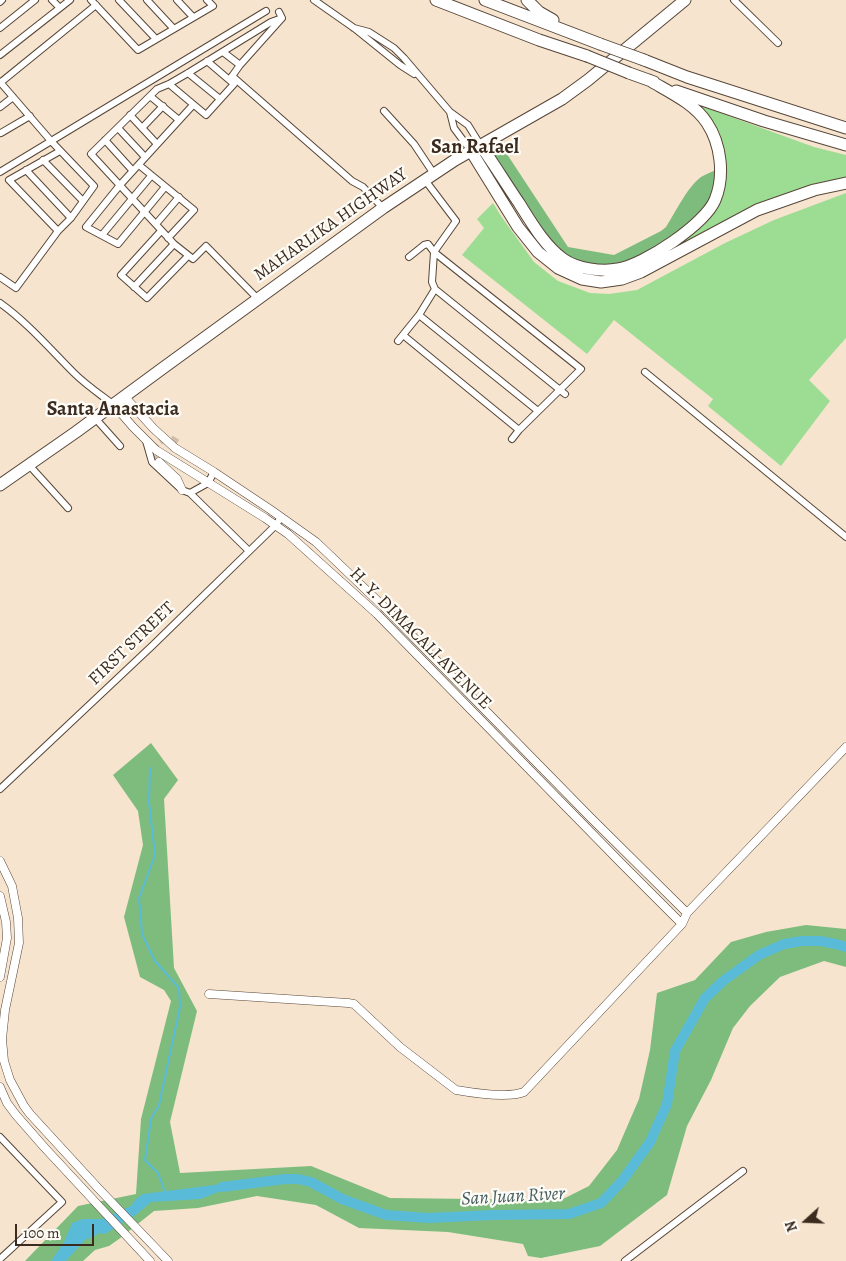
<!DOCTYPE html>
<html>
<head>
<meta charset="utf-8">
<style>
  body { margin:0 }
  #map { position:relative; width:846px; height:1261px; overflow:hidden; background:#f6e4ce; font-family:Alegreya,serif }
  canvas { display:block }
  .north { position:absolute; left:781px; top:1196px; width:50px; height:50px; -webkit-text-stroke:4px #fdfcf7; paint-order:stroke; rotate:250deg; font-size:14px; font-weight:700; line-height:20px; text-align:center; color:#3b2a1e }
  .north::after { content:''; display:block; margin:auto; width:18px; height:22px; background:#3b2a1e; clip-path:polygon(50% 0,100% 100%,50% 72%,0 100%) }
  .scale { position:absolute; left:15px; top:1224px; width:79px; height:22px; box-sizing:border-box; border:2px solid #3b2a1e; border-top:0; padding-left:6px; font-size:15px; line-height:18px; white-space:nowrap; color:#3b2a1e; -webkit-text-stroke:4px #fdfcf7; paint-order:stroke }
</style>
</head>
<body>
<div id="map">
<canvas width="846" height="1261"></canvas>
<div class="north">N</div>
<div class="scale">100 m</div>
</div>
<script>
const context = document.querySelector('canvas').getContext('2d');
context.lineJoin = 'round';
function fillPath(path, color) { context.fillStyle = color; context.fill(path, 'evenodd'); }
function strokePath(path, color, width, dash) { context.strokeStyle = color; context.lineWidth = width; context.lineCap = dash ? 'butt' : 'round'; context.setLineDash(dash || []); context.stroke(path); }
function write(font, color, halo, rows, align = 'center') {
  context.font = font + ' Alegreya,serif'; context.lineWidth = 4.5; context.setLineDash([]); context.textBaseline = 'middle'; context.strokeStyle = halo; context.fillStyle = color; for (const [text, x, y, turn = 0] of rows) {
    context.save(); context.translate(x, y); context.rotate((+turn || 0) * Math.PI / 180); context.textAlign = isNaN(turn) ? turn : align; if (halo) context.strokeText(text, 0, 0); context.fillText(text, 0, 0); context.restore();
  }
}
fillPath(new Path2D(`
  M690,102l124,45 32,8v25l-32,6 -134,62 -3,-5 34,-30 9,-69z
  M846,193v145l-37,42 21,21 -49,65 -73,-60 5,-7 -99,-79 -27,34 -125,-99 22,-27 -7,-9 16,-16 8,13 33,46 24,19 32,12 19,1 28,-4 88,-47 49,-23z`), '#9ddd93');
fillPath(new Path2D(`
  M501,145l67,102 46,8 47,-24 5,-4c9,-14 22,-41 35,-50 5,-3 10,-5 15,-7l-1,17 -5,15 -26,29 -54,29 -17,5 -16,1 -17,-5 -12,-5 -15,-12 -57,-83 -2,-6 2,-7z
  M151,743l27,37 -14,19 10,169 23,43 -27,111 10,51 131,-7 79,32 171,2 28,-14 28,-36 22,-51 11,-49 7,-57 38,-13 36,-38 35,-10 40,-7 40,4v38l-22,-6 -44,16 -30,29 -17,22 -22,52 -24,46 -20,69 -67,51 -59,12 -13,-2 -5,-12 -75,-12 -89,-4 -43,-23 -59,-9 -59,12 -44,3 -35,28 -10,7 -14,4 -12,11h-58l53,-55 58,-12 5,-75 30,-118 -7,-11 -24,-13 -16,-60 19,-72 -5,-34 -25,-36z`), '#7ebc7d');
fillPath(new Path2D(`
  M222,1184l13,1 -34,14 -50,3 -14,12 -32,20 -6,-1 -4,3 -10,4 -19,21h-15l13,-19 8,-19 11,-4h18l30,-13 5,-7 7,-5z`), '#59bbd8');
strokePath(new Path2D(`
  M150,768l-1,34 6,53 -16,43 3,36 13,27 24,27 1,19 -21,98 -8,14 -6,41 13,13 7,19`), '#59bbd8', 2);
strokePath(new Path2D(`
  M222,1187l63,-8h13l13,3 31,17 44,16 42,3 64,-3 77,-1 32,-11 21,-22 28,-39 17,-38 8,-53 30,-53 18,-17 36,-26 25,-11 18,-3h18l16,3 10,3`), '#59bbd8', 10);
strokePath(new Path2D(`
  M159,462c-13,-15 3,-31 18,-19`), '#d1bfab', 8, [8, 4]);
const minor = new Path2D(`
  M52,0l8,8
  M91,0l47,50 75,-44 -6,-6
  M119,0l37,39
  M147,0l26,28
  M177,0l16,17
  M314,0l40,28 46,37 14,9
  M734,0l44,43
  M0,2l2,-2
  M0,28l35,-28
  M354,28l15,4 25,16 10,10 46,54 18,13 13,21
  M223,52l17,13
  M0,55l70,-55
  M188,73l32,26
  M232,76l120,105 11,6 20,21
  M230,79l10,-14 42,-47 -3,-6
  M0,82l51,59 43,45 -23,32 -13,13 -42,57 -16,-11
  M0,83l96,-78
  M169,84l37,31 28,-31 -27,-23
  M150,96l29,24
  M0,107l13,-10
  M384,111l30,33 20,30
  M450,112l4,16 17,23
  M130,115l27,29
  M118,128l27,29
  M142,128l21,-22
  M1,133l29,-17
  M105,140l28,31
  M43,160l40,41
  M139,165l55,45 -26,28
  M26,170l45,48
  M0,172l266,-161
  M425,180l31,41 -22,31 -2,30 3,7 130,105
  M165,187l-47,57 -32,-17 34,-42 73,-80
  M156,224l23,-27
  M58,231l-49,-51 51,-29
  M161,231l-40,44 26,23 41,-42
  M102,235l49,-59
  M409,257l15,-12 4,-1 6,8 147,117 -62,61 -7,9
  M134,287l40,-43
  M258,299l-52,-53 -13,13 -19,-15 -83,-90 66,-65 12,-5 19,-11 83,-51 11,-4
  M0,303c28,20 50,46 74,70 12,12 27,22 40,32
  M419,315l119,96
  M403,335l116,95
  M398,341l21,-26 16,-26
  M645,372l201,165
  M95,418l25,28
  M146,441l6,21 30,28 8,3 59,58
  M29,465l39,43
  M190,493l18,-10 6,-11
  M0,789l153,-144 123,-120 5,-8
  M0,1137l62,65 -62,57
  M625,1261l118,-90`);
const tertiary = new Path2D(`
  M125,397l28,31 22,20 39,24 57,38 45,32 68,65 207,211 96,95
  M114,405l19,22 23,23 109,68 23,16 89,80 245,250 60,60
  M159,462l18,17 5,11
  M0,861l12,25 6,32 1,25 -14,67 -3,29 2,22 6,19 14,26 6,8 68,74 70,73
  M0,896l6,26 1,16 -7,39
  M209,994l139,9 6,1 46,43 56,43c17,3 53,8 68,2l158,-168 5,-11 159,-166
  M0,1087l7,16 9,12 28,32 106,114`);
const trunk = new Path2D(`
  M0,485l76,-53 87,-64 220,-160 72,-48 107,-61 26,-19 97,-80`);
const motorway = new Path2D(`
  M436,0l103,40 48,16
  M485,0l115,44
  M527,0l12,12 14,8
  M644,60l43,17 159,51
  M629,73l25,9
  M676,91l88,30 82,24
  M481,146c13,18 25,38 38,57 12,19 25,42 44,56 14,10 39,13 55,10 26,-4 87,-45 97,-69 10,-24 6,-56 -8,-77 -13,-20 -38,-31 -58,-43
  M471,151l47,76 20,25 20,16 24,11 19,3 21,-3 19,-7 116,-62 57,-20 32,-7`);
strokePath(minor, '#574638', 8);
strokePath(tertiary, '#574638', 9);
strokePath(trunk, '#574638', 13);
strokePath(motorway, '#574638', 13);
strokePath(minor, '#fff', 6);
strokePath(tertiary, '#fff', 8);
strokePath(trunk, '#fff', 11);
strokePath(motorway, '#fff', 11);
const motorwayBridge = new Path2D(`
  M600,44l44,16
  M587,56l42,17`);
strokePath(motorwayBridge, '#574638', 13, []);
strokePath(motorwayBridge, '#fff', 11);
write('18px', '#3b2a1e', '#fdfcf7', [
  ["MAHARLIKA HIGHWAY",331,225,-35],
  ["H. Y. DIMACALI AVENUE",420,639,45],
  ["FIRST STREET",132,644,-44]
]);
write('italic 19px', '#465d5f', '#fdfcf7', [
  ["San Juan River",513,1197,-3]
]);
write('bold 20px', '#3b2a1e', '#fdfcf7', [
  ["San Rafael",475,148],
  ["Santa Anastacia",113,410]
]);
</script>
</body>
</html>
